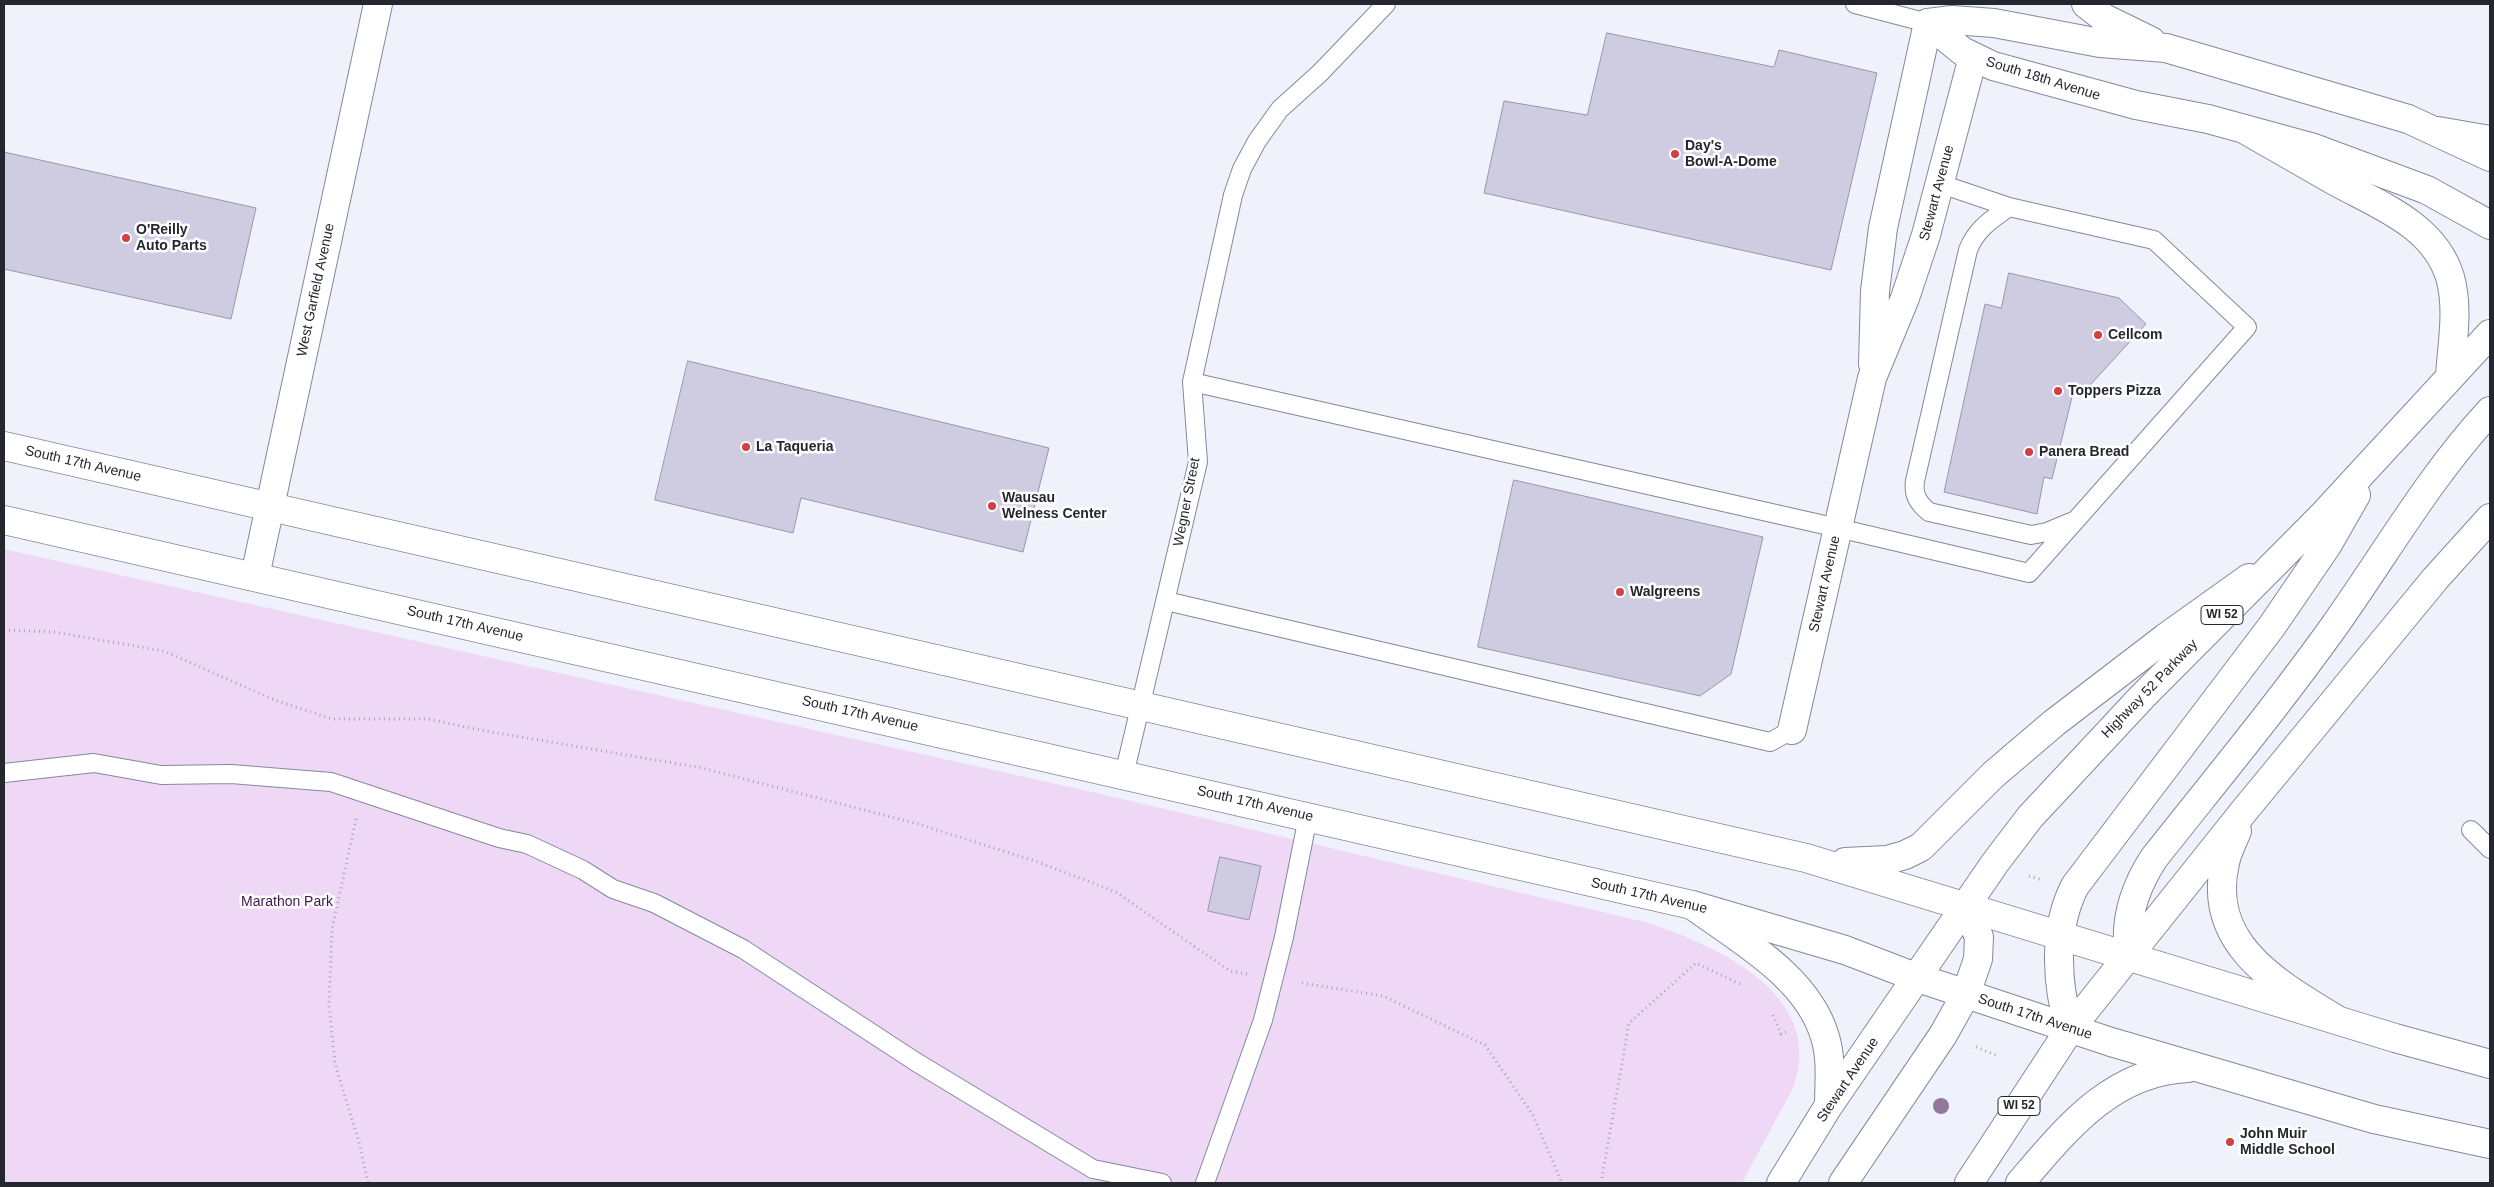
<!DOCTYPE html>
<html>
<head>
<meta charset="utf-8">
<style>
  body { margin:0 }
  #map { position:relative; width:2494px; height:1187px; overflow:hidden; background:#f0f2fb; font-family:Arial,sans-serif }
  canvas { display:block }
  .frame { position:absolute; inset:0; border:5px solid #25272f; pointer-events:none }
</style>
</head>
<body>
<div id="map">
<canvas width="2494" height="1187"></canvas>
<div class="frame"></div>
</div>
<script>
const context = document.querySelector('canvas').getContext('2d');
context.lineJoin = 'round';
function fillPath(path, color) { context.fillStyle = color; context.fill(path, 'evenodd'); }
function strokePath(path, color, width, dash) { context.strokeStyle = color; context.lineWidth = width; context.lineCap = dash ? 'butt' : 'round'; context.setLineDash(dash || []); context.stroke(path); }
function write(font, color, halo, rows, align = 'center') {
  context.font = font + ' Arial,sans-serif'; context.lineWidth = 5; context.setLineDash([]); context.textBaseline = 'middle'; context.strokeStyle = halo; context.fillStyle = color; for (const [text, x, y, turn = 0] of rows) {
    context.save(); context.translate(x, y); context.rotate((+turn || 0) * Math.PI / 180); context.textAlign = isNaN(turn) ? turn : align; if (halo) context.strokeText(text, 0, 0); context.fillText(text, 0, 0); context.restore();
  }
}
fillPath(new Path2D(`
  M4,549l1106,247 535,126c66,21 179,70 150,160 -4,12 -11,22 -17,34 -12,22 -24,45 -36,67h-1738z`), '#eed8f6');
const building = new Path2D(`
  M1607,33l167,34 5,-17 98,23 -46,197 -347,-77 20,-92 83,14z
  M4,152l252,56 -25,111 -227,-50z
  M2009,273l110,25 27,26 -64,70 -9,-1 -21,86 -8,-2 -7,37 -93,-22 41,-188 16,4z
  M688,361l361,87 -26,104 -222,-54 -8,35 -138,-33z
  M1514,480l249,57 -32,137 -31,22 -222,-49z
  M1220,857l41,9 -12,54 -41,-9z`);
fillPath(building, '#cfcbe1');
strokePath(building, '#9995aa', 1);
const service = new Path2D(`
  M1855,4l73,19
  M2009,207c-17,12 -33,22 -41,43l-53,231c-2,14 3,22 14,31l102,23 16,-3 24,-10
  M1192,382l646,146 191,45 218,-246 -93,-87 -145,-33 -68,-23
  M1166,601l604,141 22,-12
  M4,773l90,-10 67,12 70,-1 100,8 168,56 28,6 56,26 30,19 41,14 89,46 173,113 177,107 69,14
  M1124,775l74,-313 -6,-80 41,-187 9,-26 15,-28 23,-32 40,-36 66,-69
  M2471,830l19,19
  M1205,1183l58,-163 21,-83 24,-120`);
const minor = new Path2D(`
  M1873,364l2,-73 8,-63 45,-205
  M255,576l123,-572
  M1792,730l80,-352 33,-80 21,-63 47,-178`);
const tertiary = new Path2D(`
  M2086,4l18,14 47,23
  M1928,23l34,28 31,15 143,39 72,14 106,29 113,42 63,35
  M1928,23l24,-3 42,3 106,20 66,5 242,71 82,38`);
const secondary = new Path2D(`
  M4,446l1802,412 589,180 95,26
  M4,520l1688,385 153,45 73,28 193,64 263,77 116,25
  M1845,862l42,-2 18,-5 16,-8 72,-72 61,-52 111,-85 84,-60
  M2020,1183c46,-54 92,-112 168,-115`);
const primary = new Path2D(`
  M2244,129c30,17 59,34 89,51 43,24 101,44 117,97 9,32 2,67 0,99
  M2438,131l52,9
  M2237,831c-4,10 -10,21 -12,32 -19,81 52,120 109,155
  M1692,905c48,35 116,72 133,132 7,22 4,46 4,68
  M2129,955c-5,-35 6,-68 25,-97 61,-77 124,-153 181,-233 51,-72 95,-149 155,-214
  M2070,1029c-14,-44 -17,-101 5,-143l197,-260 56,-82 28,-49
  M1781,1183l48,-78 166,-242 35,-46 112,-120 182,-183 166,-180
  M1843,1183l100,-148 23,-41 12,-35 1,-22 -13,-30
  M1969,1183l101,-154 174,-218 191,-232 55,-61`);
strokePath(service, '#83899d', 20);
strokePath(minor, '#83899d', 30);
strokePath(tertiary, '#83899d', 30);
strokePath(secondary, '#83899d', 30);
strokePath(primary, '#83899d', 30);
strokePath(new Path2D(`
  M4,630l50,2 110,19 113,50 55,18h96l47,10 227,39 216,56 117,37 81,31 114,79 17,3
  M356,819l-24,110 -3,75 6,60 24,78 9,41
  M2029,876l13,4
  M1302,983l81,13 102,49 48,70 29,68
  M1773,1015l8,19 5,-2
  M1976,1047l22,9
  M1601,1183l28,-160 67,-60 44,21`), '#a4a6ae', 3, [1, 4]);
strokePath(service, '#fff', 18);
strokePath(minor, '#fff', 28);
strokePath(tertiary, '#fff', 28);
strokePath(secondary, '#fff', 28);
strokePath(primary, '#fff', 28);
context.fillStyle = '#90789d';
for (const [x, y] of [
  [1941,1106]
]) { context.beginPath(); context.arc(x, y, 8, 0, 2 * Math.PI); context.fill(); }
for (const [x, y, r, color] of [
  [1675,154,5,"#d04144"],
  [126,238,5,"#d04144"],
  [2098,335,5,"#d04144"],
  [2058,391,5,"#d04144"],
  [746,447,5,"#d04144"],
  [2029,452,5,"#d04144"],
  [992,506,5,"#d04144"],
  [1620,592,5,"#d04144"],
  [2230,1142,5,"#d04144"]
]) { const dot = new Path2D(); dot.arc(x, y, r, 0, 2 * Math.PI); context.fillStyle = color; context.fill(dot); strokePath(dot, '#fff', 2); }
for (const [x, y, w] of [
  [2222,615,42],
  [2019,1106,42]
]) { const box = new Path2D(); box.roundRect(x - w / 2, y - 9.5, w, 19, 4); context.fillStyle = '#fff'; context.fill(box); strokePath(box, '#25272f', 1); }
write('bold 12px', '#25272f', null, [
  ["WI 52",2222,615],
  ["WI 52",2019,1106]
]);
write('14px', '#25272f', '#fff', [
  ["South 18th Avenue",2043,79,17],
  ["Stewart Avenue",1937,193,-75],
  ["West Garfield Avenue",316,290,-78],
  ["South 17th Avenue",83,464,13],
  ["Wegner Street",1187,502,-79],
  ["Stewart Avenue",1825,584,-77],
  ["South 17th Avenue",465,624,13],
  ["Highway 52 Parkway",2150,689,-46],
  ["South 17th Avenue",860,714,13],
  ["South 17th Avenue",1255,804,13],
  ["South 17th Avenue",1649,896,13],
  ["South 17th Avenue",2035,1017,18],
  ["Stewart Avenue",1848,1080,-56]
]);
write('bold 14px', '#25272f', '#fff', [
  ["Day's",1685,146],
  ["Bowl-A-Dome",1685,162],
  ["O'Reilly",136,230],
  ["Auto Parts",136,246],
  ["Cellcom",2108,335],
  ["Toppers Pizza",2068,391],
  ["La Taqueria",756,447],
  ["Panera Bread",2039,452],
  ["Wausau",1002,498],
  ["Welness Center",1002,514],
  ["Walgreens",1630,592],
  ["John Muir",2240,1134],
  ["Middle School",2240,1150]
], 'left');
write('14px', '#411550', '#fff', [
  ["Marathon Park",287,902]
]);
</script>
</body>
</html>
